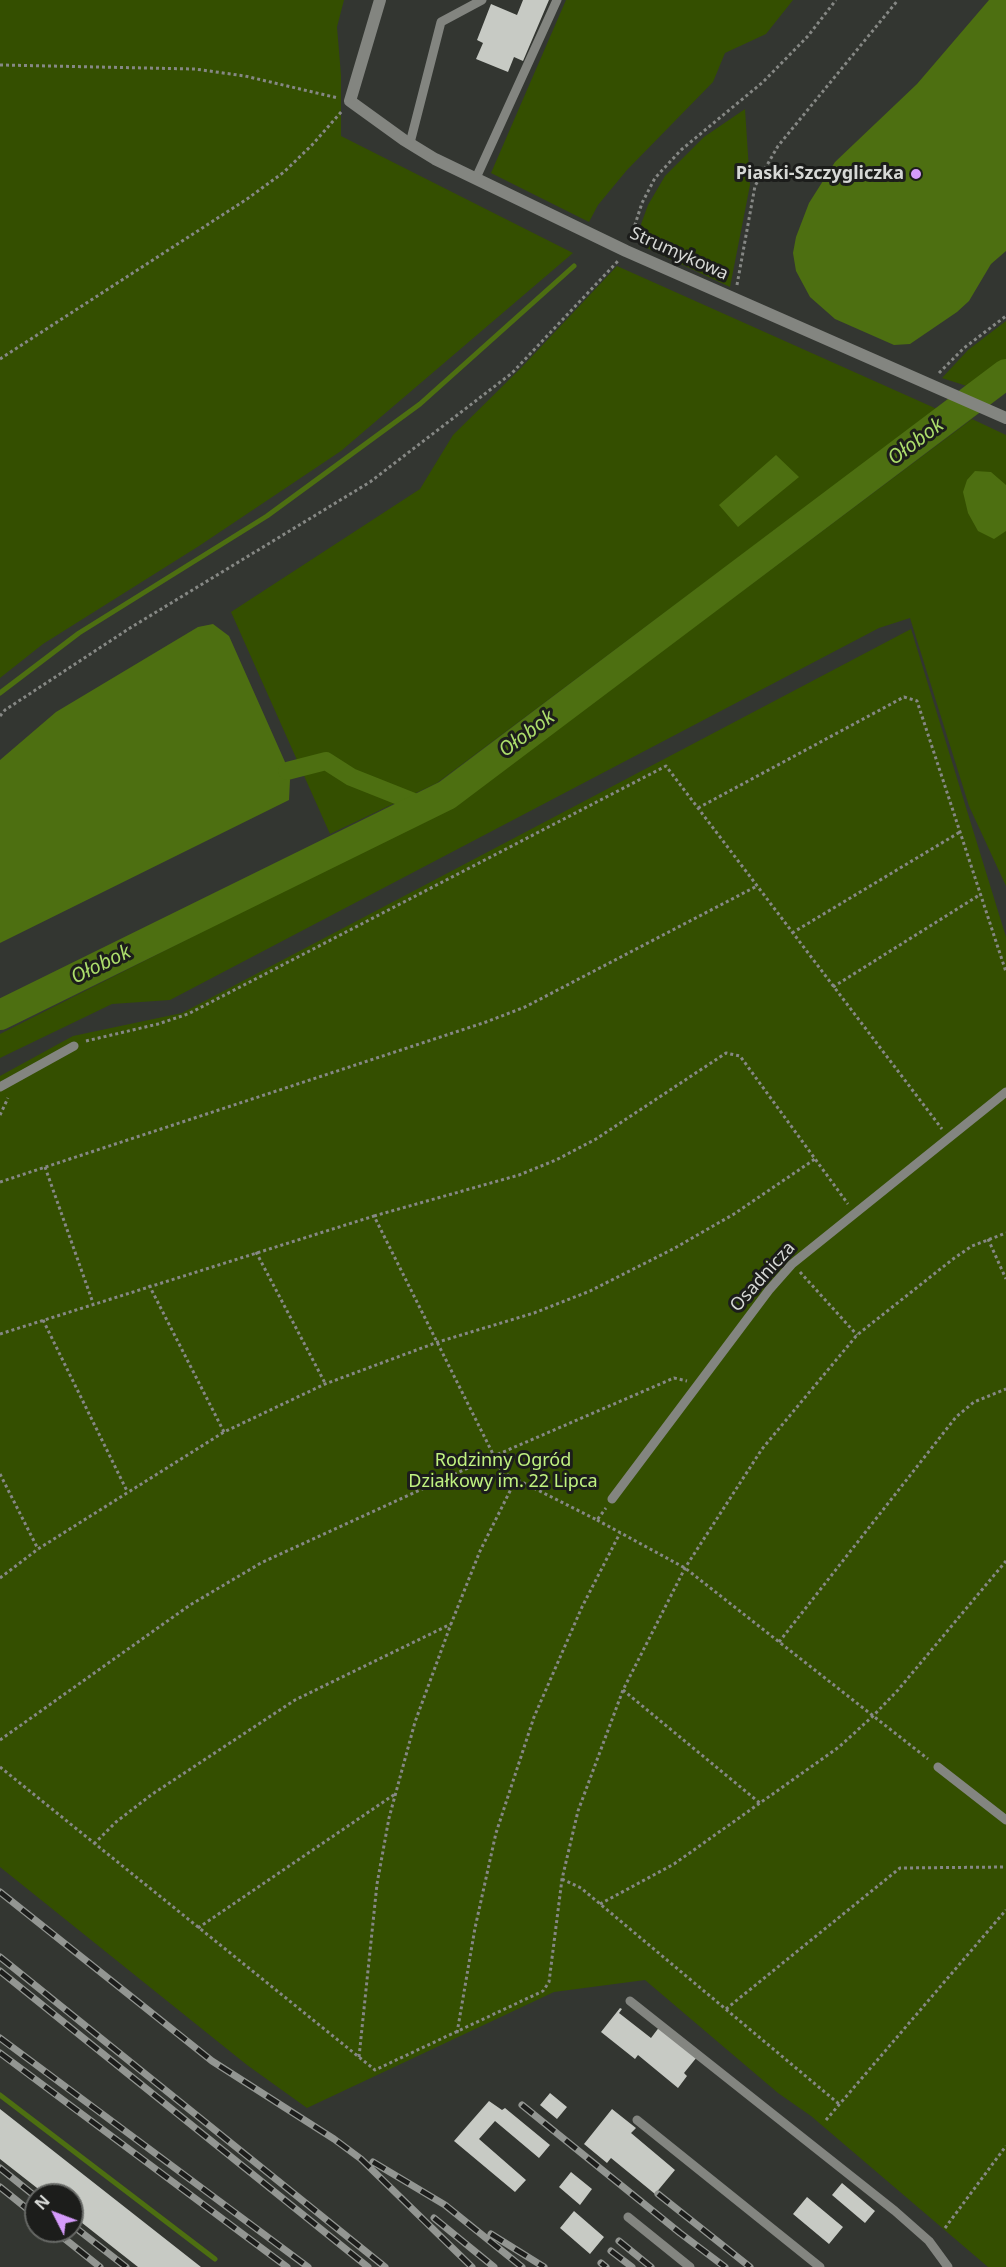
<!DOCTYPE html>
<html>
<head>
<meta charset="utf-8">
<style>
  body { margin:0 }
  #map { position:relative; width:1006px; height:2267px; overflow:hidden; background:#333631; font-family:"Noto Sans",sans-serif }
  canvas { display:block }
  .north { position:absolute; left:24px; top:2183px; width:60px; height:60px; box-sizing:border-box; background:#1c1d1b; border:2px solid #666865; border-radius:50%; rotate:312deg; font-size:16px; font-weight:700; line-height:24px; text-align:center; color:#d6d8d5 }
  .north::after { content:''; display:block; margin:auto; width:21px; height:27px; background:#d59bfb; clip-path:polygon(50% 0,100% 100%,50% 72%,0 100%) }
</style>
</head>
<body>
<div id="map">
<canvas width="1006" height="2267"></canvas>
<div class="north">N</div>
</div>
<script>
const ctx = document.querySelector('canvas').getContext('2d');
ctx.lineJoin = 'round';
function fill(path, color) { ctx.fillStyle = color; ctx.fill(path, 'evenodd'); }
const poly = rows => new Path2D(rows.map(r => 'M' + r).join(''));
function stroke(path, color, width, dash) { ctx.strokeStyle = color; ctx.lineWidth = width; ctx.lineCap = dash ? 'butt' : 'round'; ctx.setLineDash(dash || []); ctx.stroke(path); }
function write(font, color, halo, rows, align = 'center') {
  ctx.font = font + ' "Noto Sans",sans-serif'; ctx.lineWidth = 6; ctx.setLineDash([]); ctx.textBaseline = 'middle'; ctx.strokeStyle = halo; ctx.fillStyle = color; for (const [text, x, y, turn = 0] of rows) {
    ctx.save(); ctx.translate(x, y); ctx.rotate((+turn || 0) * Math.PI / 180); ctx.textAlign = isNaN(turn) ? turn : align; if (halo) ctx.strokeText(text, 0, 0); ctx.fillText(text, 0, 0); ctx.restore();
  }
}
const green = poly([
  [0,0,344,0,337,27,341,75,341,136,573,253,341,451,199,546,43,644,0,678],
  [566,0,793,0,766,34,725,53,713,82,627,170,598,205,589,222,491,173],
  [745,109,750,185,730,287,638,244,640,227,648,205,665,176,704,137],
  [617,266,937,409,437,783,330,834,231,612,420,489,453,435,521,368],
  [1006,321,1006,365,976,389,942,378,968,350],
  [972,419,1006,435,1006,886,969,806,910,618,879,628,170,1000,112,1004,0,1058,0,1034,464,799],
  [911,629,1006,937,1006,2267,988,2267,811,2116,778,2093,645,1980,554,1992,307,2108,247,2065,0,1867,0,1076,73,1036,182,1013]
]);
const water = poly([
  [989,0,1006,0,1006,251,991,264,969,301,957,312,910,344,894,345,835,319,810,297,796,271,793,253,796,237,809,203,835,162,917,84],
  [776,455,799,477,738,527,719,505],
  [975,471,991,472,1006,485,1006,531,994,539,978,531,968,513,963,492,967,480],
  [213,624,229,636,285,762,290,780,289,800,0,943,0,760,56,712,198,627]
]);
const stream = poly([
  [0,693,79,633,267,516,420,404,574,266],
  [0,2095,215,2259]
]);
const canal = poly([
  [287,771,326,761,351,777,424,806]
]);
const river = poly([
  [0,1015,447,795,1006,374]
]);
const building = poly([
  [523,0,549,0,523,61,514,57,508,72,476,59,483,43,477,40,491,4,517,15],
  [620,2008,622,2009,619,2013,651,2038,660,2026,697,2057,684,2073,687,2076,678,2088,638,2055,635,2059,601,2032],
  [550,2093,567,2107,557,2119,540,2105],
  [489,2101,502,2110,505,2108,550,2145,539,2158,495,2121,479,2139,526,2180,515,2192,454,2141],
  [0,2109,201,2267,138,2267,72,2215,72,2195,46,2195,0,2159],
  [612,2109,636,2128,631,2133,675,2170,655,2194,611,2158,607,2163,584,2144],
  [571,2172,592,2189,580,2205,559,2187],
  [842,2183,875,2211,865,2223,832,2195],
  [807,2197,843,2227,829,2244,793,2214],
  [574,2211,604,2237,590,2254,560,2228]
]);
const path = poly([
  [0,65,195,69,245,76,338,98],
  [631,237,642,203,655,178,681,150,763,82,808,36,836,0],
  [737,285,755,186,778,146,898,0],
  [0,359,247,199,284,172,312,145,342,111],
  [939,373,964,348,1006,316],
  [0,716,5,710,130,628,370,482,512,373,618,261],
  [698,808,904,697,917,701,1006,972],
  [792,933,960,832],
  [833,987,981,894],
  [86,1041,158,1024,188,1014,666,766,942,1129],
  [0,1115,8,1098],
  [45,1167,93,1303],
  [0,1182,486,1022,525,1007,757,886],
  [374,1216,519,1175,556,1160,596,1139,726,1053,740,1056,848,1204],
  [988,1239,1006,1279],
  [256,1252,325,1383],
  [800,1272,857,1335],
  [149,1285,224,1432],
  [43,1320,127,1491],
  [0,1334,374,1216,502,1472,597,1520,606,1508],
  [0,1474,38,1549],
  [597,1520,685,1568,928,1759],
  [0,1578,38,1549,224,1432,325,1384,438,1342,534,1313,590,1291,673,1249,734,1214,815,1159],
  [779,1642,956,1417,974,1402,1006,1389],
  [623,1690,761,1804],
  [0,1740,190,1605,261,1563,494,1456,674,1378,687,1381],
  [0,1767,375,2070,543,1991,549,1982,562,1879,578,1811,623,1690,685,1568,762,1449,857,1335,953,1259,972,1246,1006,1233],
  [94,1844,116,1822,151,1795,295,1700,451,1624],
  [562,1879,581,1888,839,2104],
  [600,1904,674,1864,839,1747,873,1716,898,1690,1006,1561],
  [198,1928,395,1794],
  [726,2009,900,1868,1006,1867],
  [457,2033,475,1928,496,1833,534,1717,582,1607,620,1533],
  [359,2057,377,1884,389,1818,415,1722,451,1624,480,1551,516,1479],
  [826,2120,1006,1910],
  [945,2228,1006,2146]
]);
const lane = poly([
  [410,143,441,22,482,0],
  [476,178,557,0],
  [0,1087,74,1046],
  [612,1499,769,1290,792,1264,1006,1092],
  [938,1767,1006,1820],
  [630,2001,895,2211,929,2241,948,2267],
  [637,2120,820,2267],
  [628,2217,690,2267]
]);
const street = poly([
  [380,0,350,101,404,140,435,159,626,251,1006,418]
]);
const rail = poly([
  [0,1892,212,2061,334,2139,361,2159,472,2267],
  [0,1957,385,2267],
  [0,1971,368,2267],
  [0,2038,308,2267],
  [0,2053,287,2267],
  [522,2105,680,2233,725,2267],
  [373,2162,445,2205,522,2267],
  [0,2168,36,2197],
  [0,2187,36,2216],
  [658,2194,750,2267],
  [434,2218,494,2267],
  [72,2225,126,2267],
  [55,2231,100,2267],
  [491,2234,544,2267],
  [619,2241,651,2267],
  [611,2251,632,2267],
  [601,2263,606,2267]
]);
const markers = [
  [916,174,6,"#d59bfb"]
];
const poiNames = [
  ["Piaski-Szczygliczka",904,174]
];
const streetNames = [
  ["Strumykowa",679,254,24],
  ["Osadnicza",763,1277,-48]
];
const parkNames = [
  ["Rodzinny Ogród",503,1461],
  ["Działkowy im. 22 Lipca",503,1482]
];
const waterNames = [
  ["Ołobok",916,442,-37],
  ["Ołobok",527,734,-37],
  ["Ołobok",101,965,-26]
];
fill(green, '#344f00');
fill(water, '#4d6f11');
stroke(stream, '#4d6f11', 5);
stroke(canal, '#4d6f11', 18);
stroke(river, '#4d6f11', 30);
fill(building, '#c7cac4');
stroke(path, '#868885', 3, [3, 3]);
stroke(lane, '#838580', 9);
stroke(street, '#838580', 12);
stroke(rail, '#939692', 7);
stroke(rail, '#1c1d1b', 4.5, [14]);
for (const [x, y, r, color] of markers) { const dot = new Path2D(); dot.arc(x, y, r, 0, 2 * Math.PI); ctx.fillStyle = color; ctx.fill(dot); stroke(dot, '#1c1d1b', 2); }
write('bold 18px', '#d6d8d5', '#1c1d1b', poiNames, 'right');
write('18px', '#d6d8d5', '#1c1d1b', streetNames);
write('18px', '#c0f280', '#1c1d1b', parkNames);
write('italic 20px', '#acdd6b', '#1c1d1b', waterNames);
</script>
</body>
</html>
